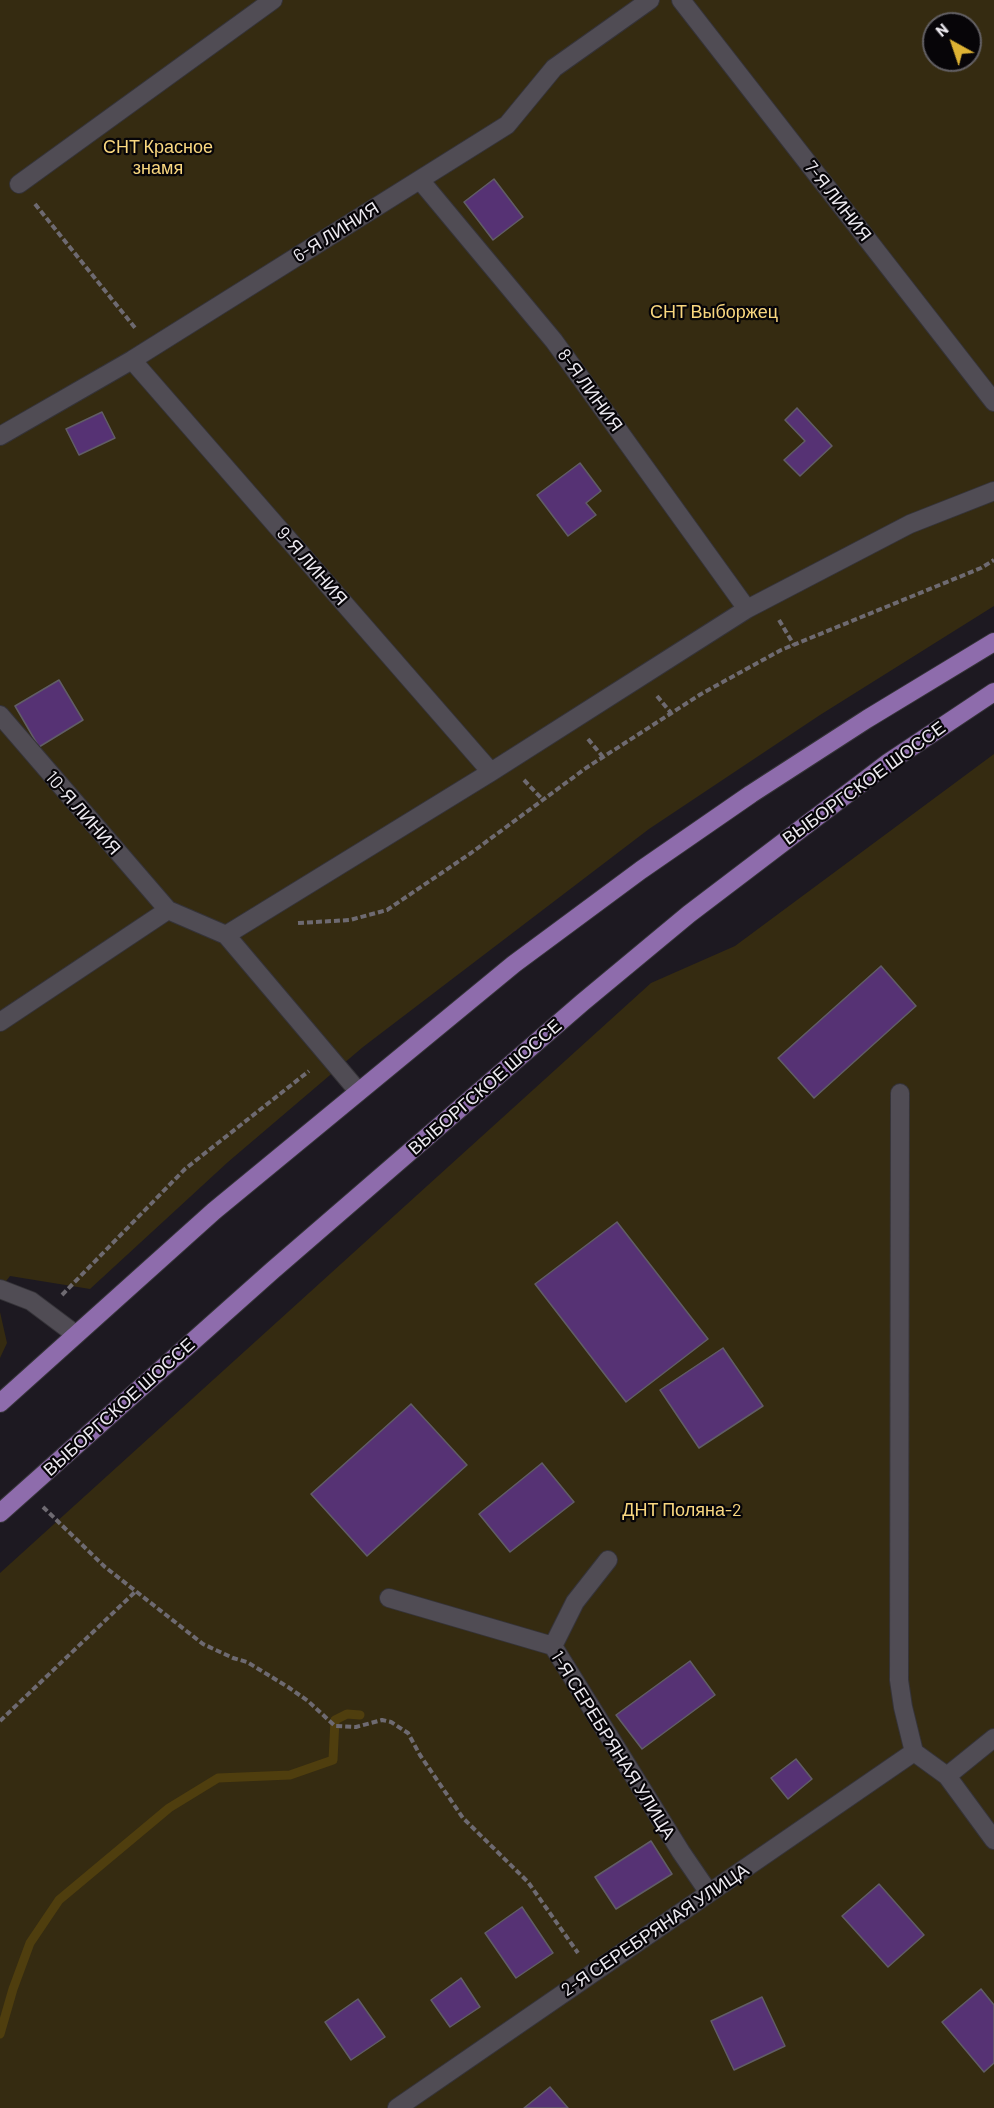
<!DOCTYPE html>
<html>
<head>
<meta charset="utf-8">
<style>
  body { margin:0 }
  #map { position:relative; width:994px; height:2108px; overflow:hidden; background:#1d1921; font-family:Barlow,sans-serif }
  canvas { display:block }
  .north { position:absolute; left:922px; top:12px; width:60px; height:60px; box-sizing:border-box; background:#070508; border:2px solid #636064; border-radius:50%; rotate:320deg; font-size:16px; font-weight:700; line-height:24px; text-align:center; color:#ece9ef }
  .north::after { content:''; display:block; margin:auto; width:21px; height:27px; background:#ddb233; clip-path:polygon(50% 0,100% 100%,50% 72%,0 100%) }
</style>
</head>
<body>
<div id="map">
<canvas width="994" height="2108"></canvas>
<div class="north">N</div>
</div>
<script>
const ctx = document.querySelector('canvas').getContext('2d');
ctx.lineJoin = 'round';
function fill(path, color) { ctx.fillStyle = color; ctx.fill(path, 'evenodd'); }
const poly = rows => new Path2D(rows.map(r => 'M' + r).join(''));
function stroke(path, color, width, dash) { ctx.strokeStyle = color; ctx.lineWidth = width; ctx.lineCap = dash ? 'butt' : 'round'; ctx.setLineDash(dash || []); ctx.stroke(path); }
function write(font, color, halo, rows, align = 'center') {
  ctx.font = font + ' Barlow,sans-serif'; ctx.lineWidth = 4.5; ctx.setLineDash([]); ctx.textBaseline = 'middle'; ctx.strokeStyle = halo; ctx.fillStyle = color; for (const [text, x, y, turn = 0] of rows) {
    ctx.save(); ctx.translate(x, y); ctx.rotate((+turn || 0) * Math.PI / 180); ctx.textAlign = isNaN(turn) ? turn : align; if (halo) ctx.strokeText(text, 0, 0); ctx.fillText(text, 0, 0); ctx.restore();
  }
}
const green = poly([
  [0,0,994,0,994,606,820,715,649,829,363,1047,228,1162,90,1289,10,1276,0,1289],
  [934,24,970,24,970,60,934,60],
  [994,754,994,2108,0,2108,0,1573,651,983,735,946],
  [0,1312,7,1343,0,1358]
]);
const stream = poly([
  [0,2034,13,1989,30,1943,59,1900,169,1808,218,1778,290,1775,333,1760,335,1720,347,1714,360,1715]
]);
const building = poly([
  [494,179,523,217,493,240,464,202,494,179],
  [797,408,832,446,800,476,784,460,805,441,785,420,797,408],
  [102,412,115,438,79,455,66,429,102,412],
  [580,463,601,491,586,503,596,515,568,536,537,495,580,463],
  [59,680,83,720,39,747,15,706,59,680],
  [881,966,916,1006,814,1098,778,1058,881,966],
  [617,1222,708,1339,626,1402,535,1284,617,1222],
  [723,1348,763,1406,699,1448,660,1390,723,1348],
  [411,1404,467,1465,367,1556,311,1494,411,1404],
  [542,1463,574,1502,510,1552,479,1514,542,1463],
  [690,1661,715,1695,642,1749,616,1715,690,1661],
  [796,1759,812,1779,788,1799,771,1778,796,1759],
  [651,1841,672,1874,616,1909,595,1877,651,1841],
  [879,1884,924,1935,888,1967,842,1916,879,1884],
  [522,1907,553,1953,516,1978,485,1933,522,1907],
  [461,1978,480,2007,450,2027,431,2000,461,1978],
  [981,1989,994,2005,994,2063,984,2072,942,2022,981,1989],
  [762,1997,785,2046,734,2070,711,2021,762,1997],
  [358,1999,385,2037,351,2060,325,2022,358,1999],
  [550,2087,568,2108,524,2108,550,2087]
]);
const path = poly([
  [35,204,136,329],
  [779,620,794,645],
  [657,696,671,713],
  [588,739,603,757],
  [524,780,543,800],
  [298,923,350,920,387,910,471,853,586,768,701,694,781,650,981,568,994,560],
  [62,1295,185,1169,309,1071],
  [43,1507,105,1567,203,1644,233,1658,247,1662,288,1687,308,1701,335,1726,356,1727,382,1720,391,1722,408,1733,420,1755,463,1818,528,1882,578,1953],
  [0,1721,136,1591]
]);
const minor = poly([
  [681,0,994,402],
  [420,180,554,341,747,609],
  [19,184,273,0],
  [132,360,491,772],
  [0,436,132,360,507,125,554,68,650,0],
  [0,715,168,910],
  [226,935,358,1091],
  [0,1022,168,910,226,935,491,772,747,609,910,524,994,491],
  [900,1093,899,1680,903,1707,914,1752],
  [0,1289,31,1301,75,1334],
  [389,1598,553,1646,681,1852,709,1893],
  [553,1646,575,1602,608,1560],
  [914,1752,947,1776,994,1840],
  [947,1776,994,1738],
  [397,2108,914,1752]
]);
const major = poly([
  [0,1403,214,1211,514,964,641,870,751,794,867,719,994,642],
  [0,1513,273,1270,583,1002,689,914,889,762,994,692]
]);
const parkNames = [
  ["СНТ Красное",158,147],
  ["знамя",158,168],
  ["СНТ Выборжец",714,312],
  ["ДНТ Поляна-2",682,1510]
];
const streetNames = [
  ["7-Я ЛИНИЯ",838,201,52],
  ["6-Я ЛИНИЯ",336,232,-32],
  ["8-Я ЛИНИЯ",590,390,54],
  ["9-Я ЛИНИЯ",312,566,49],
  ["ВЫБОРГСКОЕ ШОССЕ",864,783,-36],
  ["10-Я ЛИНИЯ",83,813,49],
  ["ВЫБОРГСКОЕ ШОССЕ",485,1087,-41],
  ["ВЫБОРГСКОЕ ШОССЕ",119,1407,-42],
  ["1-Я СЕРЕБРЯНАЯ УЛИЦА",613,1745,58],
  ["2-Я СЕРЕБРЯНАЯ УЛИЦА",655,1930,-34]
];
fill(green, '#352b11');
stroke(stream, '#4f3e0e', 9);
fill(building, '#563274');
stroke(building, '#615d66', 1.5);
stroke(minor, '#353338', 20);
stroke(major, '#353338', 20);
stroke(path, '#6e6a71', 4, [6, 3]);
stroke(minor, '#504c54', 18);
stroke(major, '#8e6cac', 18);
write('18px', '#f9d77f', '#070508', parkNames);
write('18px', '#ece9ef', '#070508', streetNames);
</script>
</body>
</html>
